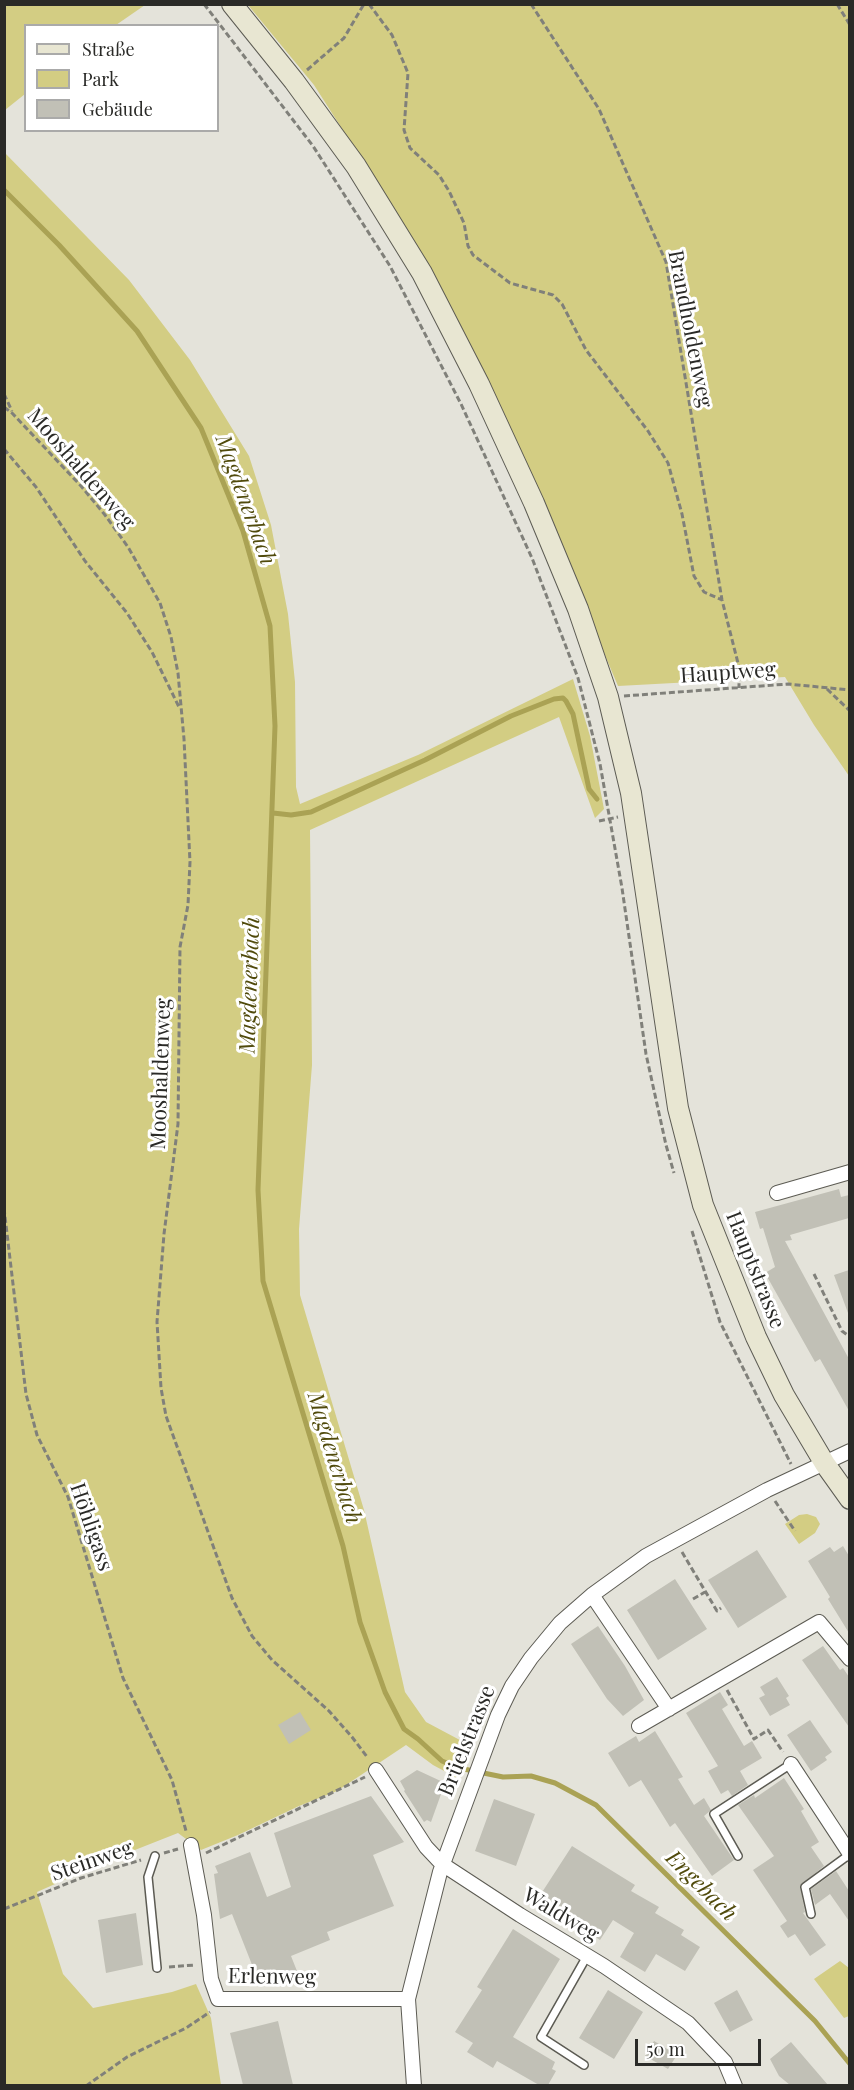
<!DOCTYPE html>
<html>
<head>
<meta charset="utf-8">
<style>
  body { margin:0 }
  #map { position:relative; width:854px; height:2090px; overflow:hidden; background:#e4e3da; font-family:"Playfair Display",serif }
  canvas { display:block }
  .frame { position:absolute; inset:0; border:6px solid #2a2a27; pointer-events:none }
  .legend { position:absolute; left:24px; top:24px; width:195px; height:108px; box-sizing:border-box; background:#fff; border:2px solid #aaaaa9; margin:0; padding:8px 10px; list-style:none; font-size:18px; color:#2a2a27 }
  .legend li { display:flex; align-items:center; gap:12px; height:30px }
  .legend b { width:30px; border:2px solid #aaaaa9 }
  .scale { position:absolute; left:635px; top:2039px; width:126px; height:27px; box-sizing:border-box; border:3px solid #2a2a27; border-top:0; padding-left:8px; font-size:18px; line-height:21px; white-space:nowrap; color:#2a2a27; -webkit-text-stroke:4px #fff; paint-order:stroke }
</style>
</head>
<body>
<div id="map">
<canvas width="854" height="2090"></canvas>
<div class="frame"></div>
<ul class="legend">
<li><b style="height:8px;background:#e8e6d2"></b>Straße</li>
<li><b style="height:16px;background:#d3cd83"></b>Park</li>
<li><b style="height:16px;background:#c1c0b6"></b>Gebäude</li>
</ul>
<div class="scale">50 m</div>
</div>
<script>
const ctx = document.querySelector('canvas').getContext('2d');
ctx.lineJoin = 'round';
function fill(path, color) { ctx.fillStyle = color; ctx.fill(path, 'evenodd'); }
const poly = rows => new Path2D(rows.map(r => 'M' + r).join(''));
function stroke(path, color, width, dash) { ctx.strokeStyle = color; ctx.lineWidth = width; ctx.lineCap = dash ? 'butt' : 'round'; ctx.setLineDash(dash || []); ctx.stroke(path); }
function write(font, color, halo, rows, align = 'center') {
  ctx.font = font + ' "Playfair Display",serif'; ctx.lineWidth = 6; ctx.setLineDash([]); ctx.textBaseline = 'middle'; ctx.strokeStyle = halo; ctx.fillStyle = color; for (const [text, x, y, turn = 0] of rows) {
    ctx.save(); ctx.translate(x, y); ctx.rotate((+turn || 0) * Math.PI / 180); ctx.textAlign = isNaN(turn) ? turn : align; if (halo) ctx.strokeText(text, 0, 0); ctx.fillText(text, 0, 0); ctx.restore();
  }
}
const green = poly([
  [5,4,145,4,145,5,116,25,26,26,25,94,5,110],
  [248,5,849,5,849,776,814,725,785,677,618,686,488,379,394,210,314,85],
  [5,153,129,280,190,360,249,456,271,525,288,614,295,682,296,787,300,804,418,755,573,679,590,736,604,809,595,818,559,717,310,830,312,1065,299,1229,300,1295,364,1510,405,1692,426,1722,473,1747,459,1779,433,1765,406,1745,337,1791,299,1806,238,1835,201,1850,178,1833,107,1861,37,1892,63,1974,93,2008,172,1992,196,1984,211,2018,221,2085,5,2085],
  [807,1514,816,1517,820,1524,815,1533,799,1544,785,1524,799,1515],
  [840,1961,849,1968,849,2016,844,2018,814,1979]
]);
const stream = poly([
  [4,190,59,245,137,331,201,428,243,531,270,626,275,726,258,1190,263,1281,343,1546,360,1622,385,1692,404,1729,418,1739,442,1761,459,1768,503,1777,531,1776,555,1783,596,1805,815,2021,850,2064],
  [273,813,291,815,311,812,425,760,511,716,554,699,563,698,566,701,573,714,589,789,597,799]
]);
const building = poly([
  [839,1189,841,1197,849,1195,849,1218,790,1235,792,1240,785,1241,849,1359,849,1411,820,1359,815,1362,765,1273,775,1267,763,1228,760,1229,755,1212],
  [849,1270,849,1312,848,1313,834,1275],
  [843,1546,849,1556,849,1633,828,1599,830,1597,808,1561,830,1547,834,1552],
  [757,1550,787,1597,738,1628,708,1580],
  [675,1579,707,1629,658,1660,627,1610],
  [598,1626,625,1666,644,1700,623,1716,607,1699,571,1644],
  [823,1646,840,1670,843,1668,849,1677,849,1727,802,1660],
  [777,1677,789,1696,786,1698,790,1705,770,1716,759,1698,765,1695,760,1687],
  [720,1692,728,1705,722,1709,744,1746,752,1741,762,1758,740,1771,748,1785,732,1796,728,1790,721,1794,708,1771,718,1766,686,1713],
  [300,1712,311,1730,289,1744,278,1725],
  [810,1720,832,1752,825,1757,827,1760,811,1771,787,1735],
  [655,1731,683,1777,678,1779,694,1805,704,1798,711,1810,704,1816,734,1860,712,1876,675,1823,670,1827,641,1780,629,1787,608,1753,636,1736,639,1742],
  [417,1770,445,1783,431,1822,427,1820,424,1822,404,1791,405,1790,400,1781],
  [784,1778,804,1809,801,1811,819,1842,811,1847,824,1866,800,1886,805,1912,803,1913,826,1945,810,1956,795,1934,788,1938,780,1926,787,1921,753,1870,774,1856,738,1805,754,1795,755,1798],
  [371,1796,404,1842,373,1855,394,1906,327,1932,330,1940,291,1956,297,1971,260,1985,232,1914,220,1919,214,1874,218,1873,215,1866,250,1852,267,1897,291,1887,274,1833],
  [494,1799,535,1814,516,1866,475,1851],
  [572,1846,635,1885,631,1891,659,1907,655,1913,684,1930,681,1935,700,1947,685,1971,656,1954,645,1972,620,1957,634,1933,613,1920,600,1940,537,1900],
  [836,1871,849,1891,849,1921,830,1894,815,1905,811,1889],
  [136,1913,143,1965,106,1973,98,1920],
  [513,1929,560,1959,513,2037,555,2062,552,2069,556,2071,548,2085,539,2085,497,2061,493,2068,467,2052,473,2043,455,2032,482,1990,477,1987],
  [608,1990,643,2012,614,2059,579,2038],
  [737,1990,753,2020,730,2032,714,2003],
  [278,2021,293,2085,243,2085,230,2033],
  [654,2041,677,2055,668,2069,645,2056],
  [791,2042,828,2085,790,2085,779,2076,770,2059]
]);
const path = poly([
  [204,4,313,146,390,266,461,404,532,558,578,678,600,764,622,888,646,1054,666,1145,674,1173],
  [369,4,392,35,408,73,404,130,410,148,439,175,449,191,464,223,468,246,473,255,510,283,553,295,562,304,586,350,648,431,668,463,682,514,694,576,704,592,722,600],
  [531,4,599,109,666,262,722,600,739,667,739,688],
  [837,4,850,25],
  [307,70,344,38,364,4],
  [4,394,12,411],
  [4,407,12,413,81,486,105,515,128,547,160,603,171,637,178,673,184,739,190,862,188,905,180,947,178,1124,164,1234,157,1322,161,1388,166,1416,232,1598,252,1636,272,1660,329,1711,352,1737,368,1758],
  [4,449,36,487,85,561,127,613,152,652,179,707],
  [827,689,850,711],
  [624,696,788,684,850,690],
  [599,821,618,817],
  [4,1208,26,1394,37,1435,68,1497,123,1678,172,1780,186,1831],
  [692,1231,720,1322,791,1464],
  [814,1274,842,1331,850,1337],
  [775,1501,795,1531],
  [682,1552,717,1611,721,1608],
  [693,1599,705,1592],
  [727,1690,754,1739,768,1730,783,1752],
  [164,1853,178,1849],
  [206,1853,365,1777],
  [4,1909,81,1878,141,1860],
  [169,1967,195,1965],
  [848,1996,850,1996],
  [86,2086,127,2057,186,2028,210,2012]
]);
const lane = poly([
  [155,1856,148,1877,157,1968],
  [738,1856,714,1814,791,1764],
  [811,1914,805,1887,850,1854],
  [584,2065,541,2037,587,1956]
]);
const street = poly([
  [777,1193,850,1172],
  [592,1595,669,1709],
  [639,1726,819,1622,850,1659],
  [791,1764,850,1854],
  [376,1770,426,1847,442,1864,520,1915,604,1966,688,2023,725,2062,735,2086],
  [191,1845,204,1915,211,1979,218,1999,408,1999],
  [414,2086,408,1999,440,1872,498,1715,512,1686,531,1658,560,1623,592,1595,646,1556,767,1490,850,1451]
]);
const secondary = poly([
  [232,4,294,81,356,166,422,273,479,384,534,503,578,609,608,697,631,793,678,1108,703,1205,756,1337,784,1395,825,1464,850,1499]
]);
const streetNames = [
  ["Brandholdenweg",690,329,79],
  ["Mooshaldenweg",81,469,49],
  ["Hauptweg",728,673,-4],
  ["Mooshaldenweg",161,1074,-88],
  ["Hauptstrasse",755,1270,68],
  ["Höhligass",91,1527,71],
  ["Brüelstrasse",467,1741,-68],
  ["Steinweg",92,1861,-19],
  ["Waldweg",561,1915,31],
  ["Erlenweg",272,1977,1]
];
const waterNames = [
  ["Magdenerbach",245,500,70],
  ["Magdenerbach",250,985,-88],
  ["Magdenerbach",334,1458,73],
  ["Engebach",701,1886,45]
];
fill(green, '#d3cd83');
stroke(stream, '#aaa254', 5);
fill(building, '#c1c0b6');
stroke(lane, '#5c5b53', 10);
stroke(street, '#5c5b53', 16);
stroke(secondary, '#5c5b53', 22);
stroke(path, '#80807a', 3, [6, 3]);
stroke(lane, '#fff', 7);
stroke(street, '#fff', 14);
stroke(secondary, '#e8e6d2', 20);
write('21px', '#2a2a27', '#fff', streetNames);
write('italic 22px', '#504a0b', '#fff', waterNames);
</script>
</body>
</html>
